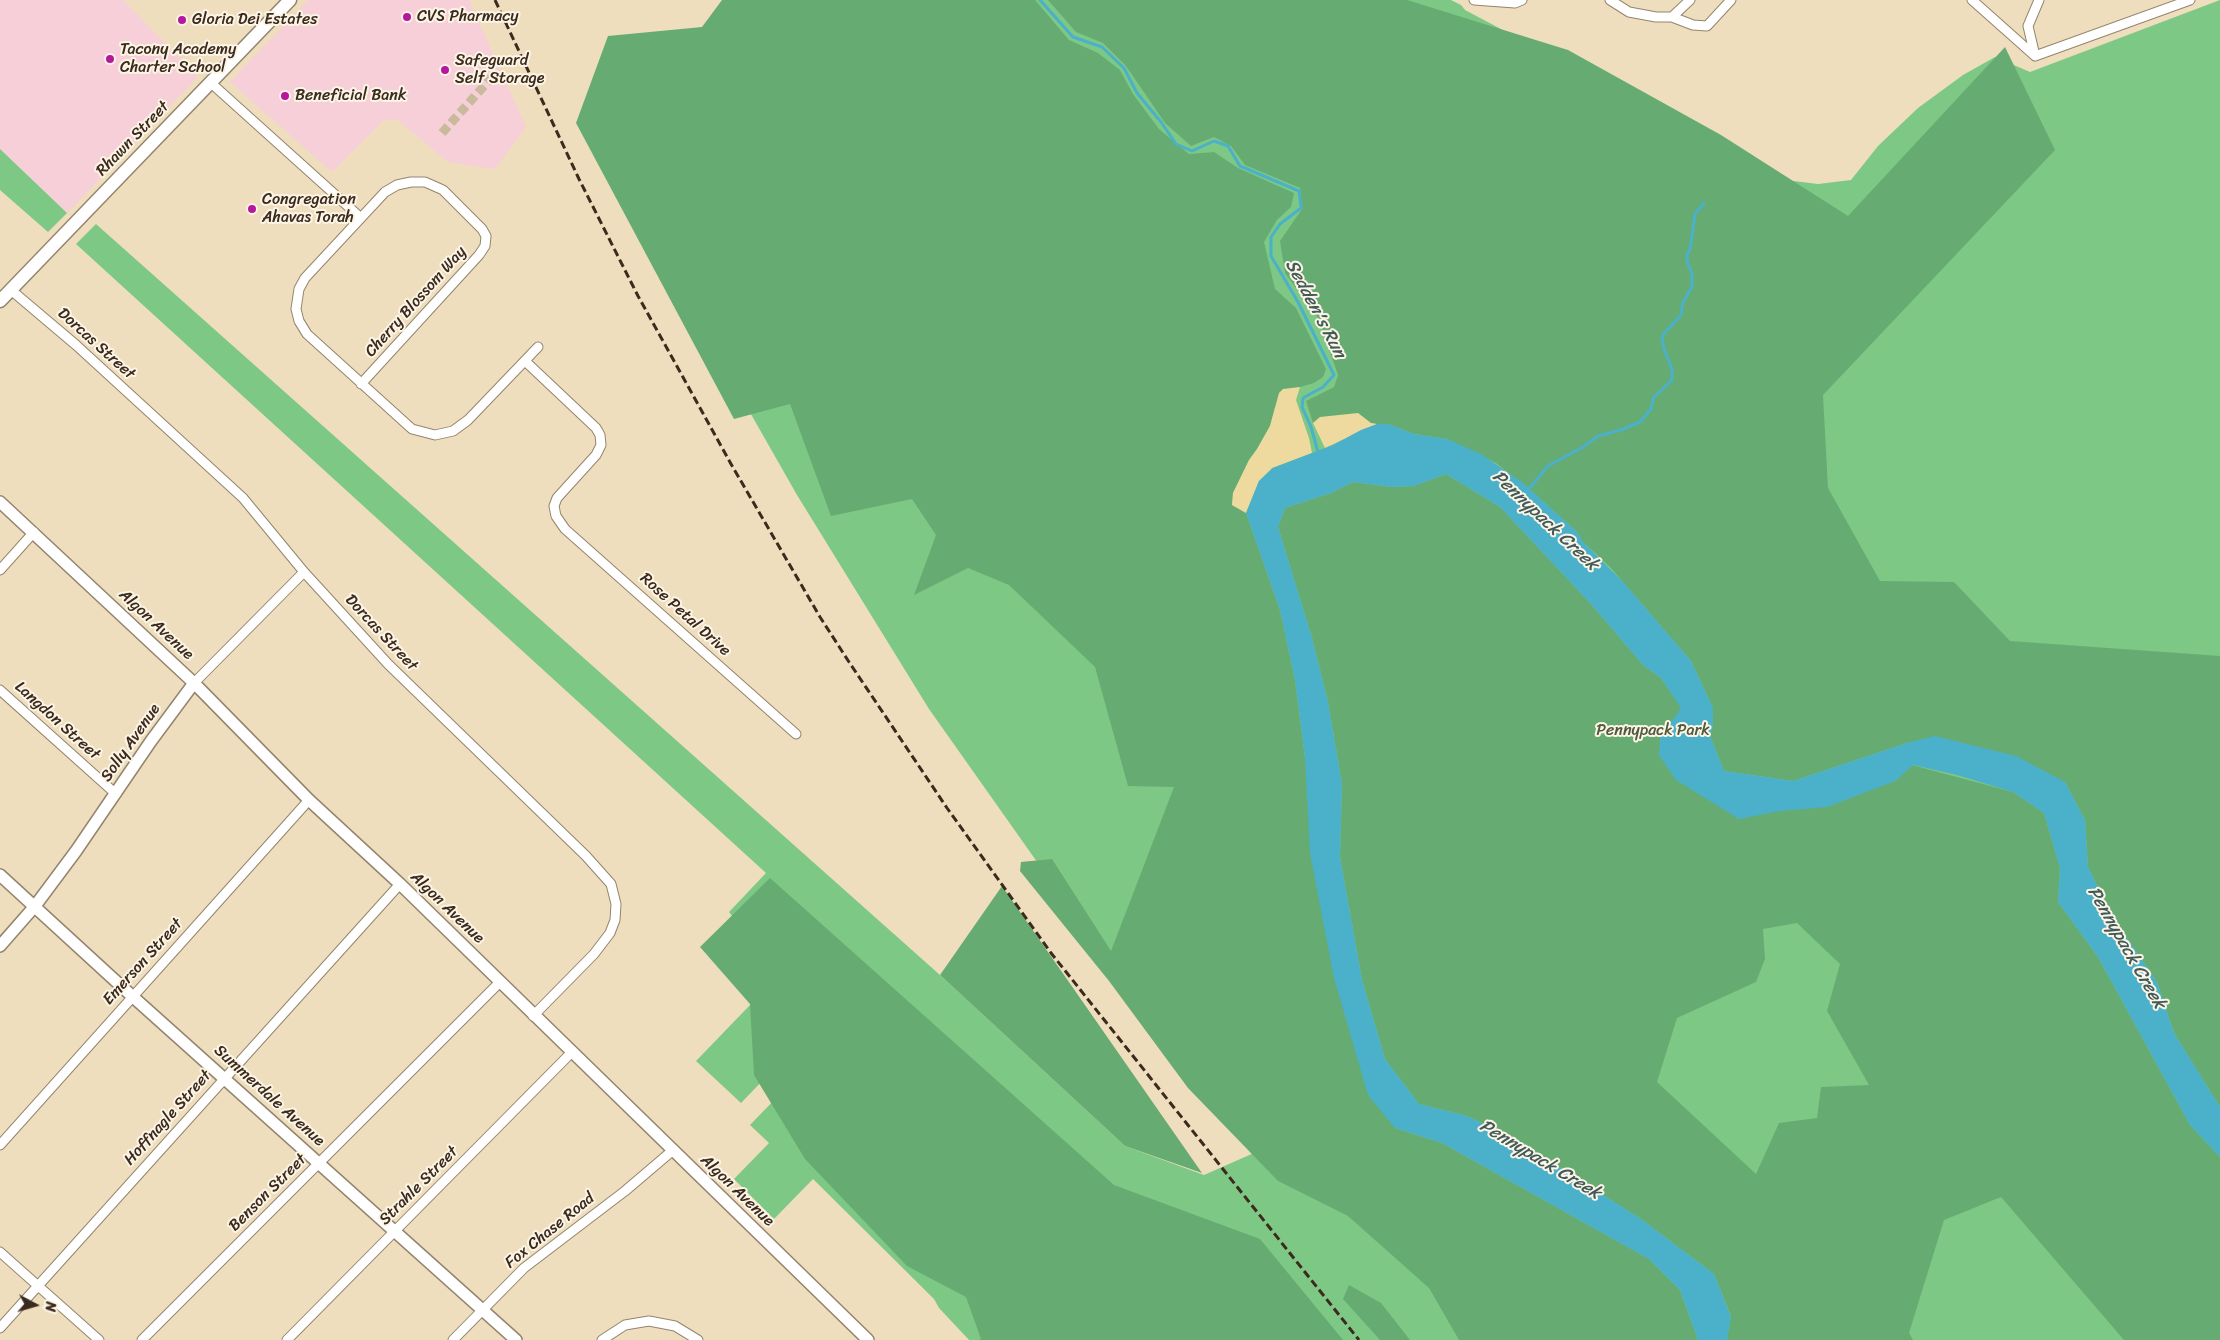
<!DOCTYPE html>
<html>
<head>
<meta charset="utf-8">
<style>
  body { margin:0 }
  #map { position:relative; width:2220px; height:1340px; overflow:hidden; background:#eedebd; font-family:Sriracha,sans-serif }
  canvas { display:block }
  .north { position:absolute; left:10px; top:1280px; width:50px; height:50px; -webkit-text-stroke:4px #fcf5e5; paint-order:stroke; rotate:96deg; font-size:14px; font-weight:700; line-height:20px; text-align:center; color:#3b2a1e }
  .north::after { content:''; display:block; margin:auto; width:18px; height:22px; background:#3b2a1e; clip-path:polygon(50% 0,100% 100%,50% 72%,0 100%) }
</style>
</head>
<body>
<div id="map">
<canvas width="2220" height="1340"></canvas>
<div class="north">N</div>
</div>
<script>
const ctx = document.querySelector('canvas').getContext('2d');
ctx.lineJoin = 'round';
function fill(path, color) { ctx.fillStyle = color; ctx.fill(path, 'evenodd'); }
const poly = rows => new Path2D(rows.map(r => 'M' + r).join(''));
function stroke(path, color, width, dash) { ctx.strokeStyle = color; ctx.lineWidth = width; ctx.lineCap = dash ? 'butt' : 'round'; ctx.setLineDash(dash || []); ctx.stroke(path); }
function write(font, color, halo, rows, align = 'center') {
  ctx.font = font + ' Sriracha,sans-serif'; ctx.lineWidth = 4; ctx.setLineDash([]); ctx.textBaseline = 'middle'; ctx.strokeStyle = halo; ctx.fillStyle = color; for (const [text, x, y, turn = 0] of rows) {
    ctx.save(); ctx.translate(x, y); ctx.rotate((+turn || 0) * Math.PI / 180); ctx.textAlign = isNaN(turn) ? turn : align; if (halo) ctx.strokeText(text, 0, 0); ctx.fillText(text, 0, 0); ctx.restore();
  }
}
const built = poly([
  [0,0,123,0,198,77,67,213,0,149],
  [308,0,469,0,526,127,495,169,448,162,396,119,384,120,332,172,230,82]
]);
const green = poly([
  [727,0,1451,0,1461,5,1465,10,1786,180,1818,184,1851,180,1878,146,1918,108,1963,75,1995,57,2030,72,2220,0,2220,1340,969,1340,939,1308,934,1299,813,1179,774,1219,734,1179,769,1143,750,1125,809,1064,794,1048,741,1103,696,1061,778,976,729,912,766,873,76,244,96,224,940,975,1125,1146,1204,1175,1263,1149,1104,950,1035,859,929,709,797,495,682,293],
  [0,149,67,213,48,232,0,190]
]);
const forest = poly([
  [722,0,1035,0,1069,40,1098,53,1120,70,1133,94,1159,129,1189,154,1214,152,1238,168,1294,193,1291,207,1277,220,1264,242,1275,289,1296,308,1326,369,1323,377,1314,383,1300,387,1275,407,1270,426,1257,449,1249,460,1233,493,1232,505,1246,513,1280,610,1295,680,1305,758,1395,1128,1442,1143,1649,1259,1680,1290,1698,1340,1459,1340,1429,1288,1348,1216,1278,1181,1188,1088,1109,981,1020,871,1021,862,1052,859,1111,951,1174,787,1128,786,1095,667,1009,585,968,568,914,595,936,535,912,499,831,516,790,404,734,419,576,123,608,36,702,27],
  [1048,0,1407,0,1568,50,1721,135,1848,216,2005,47,2055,150,1823,395,1828,488,1880,581,1954,582,2010,641,2220,656,2220,1107,2174,1033,2157,982,2112,916,2088,867,2085,820,2065,782,1910,742,1793,781,1724,771,1710,736,1713,724,1713,708,1691,661,1610,567,1583,542,1577,532,1534,493,1496,463,1447,439,1414,434,1388,424,1377,424,1329,416,1313,423,1306,401,1334,387,1338,375,1318,318,1285,273,1280,241,1302,209,1300,188,1245,165,1231,146,1214,137,1191,146,1165,123,1126,66,1103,43,1076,32],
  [1446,474,1500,507,1590,603,1643,665,1661,678,1682,708,1660,738,1738,819,1895,781,1912,765,2013,792,2044,813,2060,868,2058,902,2098,957,2190,1125,2220,1157,2220,1340,2124,1340,2001,1197,1944,1220,1909,1333,1913,1340,1727,1340,1731,1316,1714,1274,1641,1219,1515,1139,1467,1116,1419,1104,1385,1059,1362,980,1340,857,1342,784,1328,702,1312,638,1278,527,1285,508,1331,493,1353,482,1392,487,1414,486],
  [1797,923,1840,964,1827,1011,1869,1085,1821,1087,1817,1118,1779,1123,1756,1174,1657,1082,1677,1018,1756,982,1765,959,1763,929],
  [770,878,1114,1185,1260,1239,1343,1340,979,1340,981,1339,966,1297,907,1266,805,1159,754,1075,750,1004,700,947],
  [1002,886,1202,1173,1125,1146,940,975],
  [1349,1285,1381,1303,1410,1340,1380,1340,1343,1299]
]);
const sand = poly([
  [1300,387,1296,400,1309,438,1312,453,1272,468,1259,481,1246,513,1232,505,1233,493,1249,460,1257,449,1270,426,1279,393,1283,389],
  [1358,413,1371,423,1377,424,1325,448,1313,423,1320,417]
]);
const water = poly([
  [1377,424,1388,424,1414,434,1447,439,1481,454,1522,482,1577,532,1583,542,1624,583,1691,661,1713,708,1713,724,1710,736,1724,771,1793,781,1910,742,1935,736,2016,756,2065,782,2085,820,2088,867,2112,916,2157,982,2174,1033,2220,1107,2220,1157,2190,1125,2098,957,2058,902,2060,868,2044,813,2013,792,1957,775,1913,765,1895,781,1827,807,1780,811,1739,819,1676,780,1659,755,1660,738,1681,708,1661,678,1643,665,1590,603,1500,507,1446,474,1414,486,1392,487,1353,482,1331,493,1285,508,1278,527,1312,638,1328,702,1342,784,1340,857,1362,980,1385,1059,1419,1104,1467,1116,1515,1139,1641,1219,1714,1274,1731,1317,1727,1340,1698,1340,1680,1290,1649,1259,1442,1143,1395,1128,1368,1095,1334,978,1310,853,1305,758,1295,680,1280,610,1246,513,1259,481,1273,468,1333,445,1361,430]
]);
const stream = poly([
  [1040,0,1073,37,1102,47,1124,68,1137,93,1161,122,1176,144,1192,151,1214,141,1228,146,1240,166,1299,191,1301,208,1280,224,1271,237,1271,256,1298,302,1334,375,1323,387,1303,398,1302,407,1311,427,1318,452],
  [1527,491,1548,466,1583,447,1598,436,1621,430,1640,422,1651,409,1654,397,1672,380,1672,369,1664,349,1662,336,1681,315,1683,302,1692,287,1692,273,1687,262,1687,254,1690,250,1695,214,1704,203]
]);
const minorTunnel = poly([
  [442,133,492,77]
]);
const minor = poly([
  [1474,0,1515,3,1522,0],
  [1610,0,1629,12,1656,17,1672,17,1693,25,1707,26,1731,0],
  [1972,0,2035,56],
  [1672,17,1690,0],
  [2035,56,2190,0],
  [2035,56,2028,26,2039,0],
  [211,83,361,218],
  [11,290,76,345,243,498,304,572,388,664,586,856,611,884,616,904,615,920,610,933,594,954,533,1016],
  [525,361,596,428,600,435,601,445,596,455,557,498,554,506,556,516,565,529,796,734],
  [361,384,479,255,485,246,486,236,482,229,443,190,425,182,411,182,397,185,385,192,305,278,299,289,296,309,299,321,307,334,412,429,435,435,453,431,468,420,538,347],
  [0,570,34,532],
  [194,683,304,572],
  [0,690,116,794],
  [0,1145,309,800],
  [0,1252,99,1340],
  [0,1328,400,884],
  [142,1340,500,982],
  [287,1340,572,1052],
  [453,1340,524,1268,625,1191,672,1151],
  [602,1340,625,1325,649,1321,675,1326,698,1340]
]);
const tertiary = poly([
  [0,502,194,683,309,800,400,884,868,1340],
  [0,875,132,996,516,1340],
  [0,946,35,906,76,851,151,741,194,683]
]);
const secondary = poly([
  [0,301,290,0]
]);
const rail = poly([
  [495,0,579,179,638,296,731,464,820,617,849,662,947,808,1051,953,1359,1340]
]);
const markers = [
  [407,17,5,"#b5179e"],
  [182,20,5,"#b5179e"],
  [110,59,5,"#b5179e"],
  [445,70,5,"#b5179e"],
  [285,96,5,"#b5179e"],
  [252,209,5,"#b5179e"]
];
const poiNames = [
  ["CVS Pharmacy",417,17],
  ["Gloria Dei Estates",192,20],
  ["Tacony Academy",120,50],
  ["Charter School",120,68],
  ["Safeguard",455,61],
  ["Self Storage",455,79],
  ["Beneficial Bank",295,96],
  ["Congregation",262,200],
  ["Ahavas Torah",262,218]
];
const streetNames = [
  ["Rhawn Street",133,139,-46],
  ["Cherry Blossom Way",416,302,-48],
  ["Dorcas Street",96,344,42],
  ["Rose Petal Drive",685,615,42],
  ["Algon Avenue",156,625,43],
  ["Dorcas Street",381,633,47],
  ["Langdon Street",57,721,42],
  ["Solly Avenue",131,743,-55],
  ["Algon Avenue",447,908,44],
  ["Emerson Street",143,962,-48],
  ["Summerdale Avenue",269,1096,42],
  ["Hoffnagle Street",168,1118,-48],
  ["Strahle Street",419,1186,-45],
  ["Algon Avenue",737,1191,44],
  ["Benson Street",268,1193,-45],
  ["Fox Chase Road",550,1231,-39]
];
const parkNames = [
  ["Pennypack Park",1653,731]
];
const waterNames = [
  ["Sedden's Run",1315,309,62],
  ["Pennypack Creek",1545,521,43],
  ["Pennypack Creek",2126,948,60],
  ["Pennypack Creek",1540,1160,31]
];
fill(built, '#f6cfd9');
fill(green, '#7ec885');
fill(forest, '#66ac72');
fill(sand, '#eeda9e');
fill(water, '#4bb0ca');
stroke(stream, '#4bb0ca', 3);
stroke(minorTunnel, '#caba9d', 9, [9, 4.5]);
stroke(minor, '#94846e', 11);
stroke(tertiary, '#94846e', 14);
stroke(secondary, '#94846e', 15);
stroke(minor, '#fff', 9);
stroke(tertiary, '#fff', 11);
stroke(secondary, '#fff', 12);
stroke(rail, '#3b2a1e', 3, [8, 4]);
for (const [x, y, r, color] of markers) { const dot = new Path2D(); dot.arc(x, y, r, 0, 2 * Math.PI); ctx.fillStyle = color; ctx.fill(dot); stroke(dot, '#fcf5e5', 2); }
write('16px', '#3b2a1e', '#fcf5e5', poiNames, 'left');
write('16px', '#3b2a1e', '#fcf5e5', streetNames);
write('16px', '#4f593d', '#fcf5e5', parkNames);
write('italic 18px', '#41595a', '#fcf5e5', waterNames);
</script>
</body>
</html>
